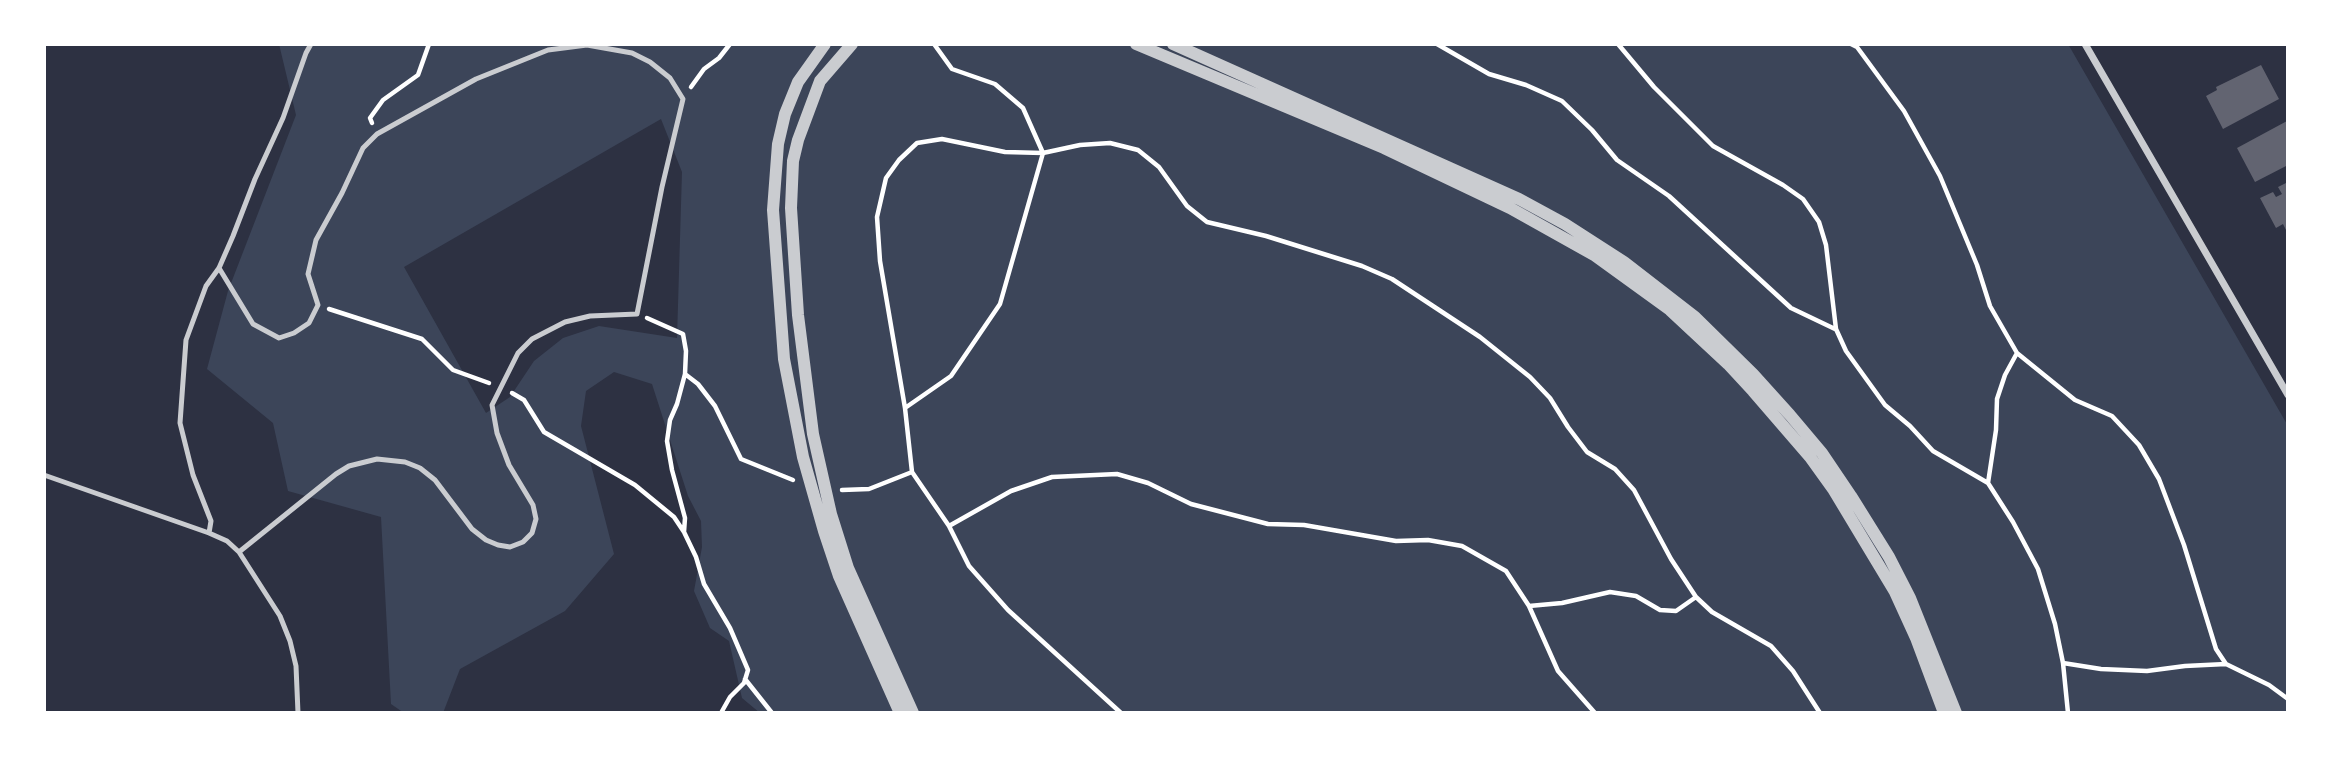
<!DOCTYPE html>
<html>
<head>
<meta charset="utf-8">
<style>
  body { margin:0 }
  #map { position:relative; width:2332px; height:757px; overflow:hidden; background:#2d3142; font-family:"IBM Plex Serif",serif }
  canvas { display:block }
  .frame { position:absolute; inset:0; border:46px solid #fff; pointer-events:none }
</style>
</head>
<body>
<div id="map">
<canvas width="2332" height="757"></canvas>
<div class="frame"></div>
</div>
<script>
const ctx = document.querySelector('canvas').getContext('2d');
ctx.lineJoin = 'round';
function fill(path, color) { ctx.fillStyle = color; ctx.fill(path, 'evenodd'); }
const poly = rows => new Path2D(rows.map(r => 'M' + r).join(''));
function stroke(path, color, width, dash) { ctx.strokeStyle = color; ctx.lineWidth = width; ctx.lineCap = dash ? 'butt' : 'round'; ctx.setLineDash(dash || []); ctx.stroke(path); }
const green = poly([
  [279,44,2068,44,2288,426,2288,713,760,713,742,698,729,641,710,628,694,591,702,547,701,521,688,496,652,384,614,372,586,391,581,426,614,554,565,611,460,669,443,713,404,713,391,704,381,517,288,491,273,423,207,369,228,291,296,115],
  [661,119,682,172,677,338,599,326,563,338,534,361,510,397,486,413,404,267]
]);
const building = poly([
  [2261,65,2279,99,2223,129,2206,96,2217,90,2216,87],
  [2287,121,2288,165,2255,182,2237,148],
  [2288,182,2288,234,2283,224,2276,228,2260,198,2273,192,2276,197,2282,194,2278,187]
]);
const path = poly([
  [1437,44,1489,74,1526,85,1562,101,1592,130,1617,160,1669,196,1791,308,1835,329],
  [1618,44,1654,87,1713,146,1783,185,1803,199,1819,222,1826,245,1836,329,1846,351,1885,405,1910,426,1933,451,1988,483,2013,522,2038,569,2055,624,2063,663,2101,669,2147,671,2185,666,2226,664],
  [1851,44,1857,47,1904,111,1940,176,1977,265,1990,306,2017,353,2075,400,2112,416,2139,445,2159,479,2184,545,2216,649,2226,664,2269,685,2288,699],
  [691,87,704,69,719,58,730,44],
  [372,123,370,118,383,100,418,75,429,44],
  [329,309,422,339,453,370,489,383],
  [647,318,683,334,686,351,685,374,677,404,670,420,667,441,672,470,685,518,684,532],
  [685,374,698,384,715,406,741,459,793,480],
  [512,393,524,400,544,432,635,485,674,517,684,532,696,557,704,584,730,628,748,670,744,683,730,697,721,713],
  [905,408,951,376,1000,304,1043,153,1023,108,995,84,952,69,934,44],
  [1988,483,1996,430,1997,399,2005,375,2017,353],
  [842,490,869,489,912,472],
  [949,526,1011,491,1052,477,1117,474,1148,483,1191,504,1268,524,1304,525,1396,541,1428,540,1462,546,1506,571,1529,606,1558,671,1595,713],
  [1529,606,1562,603,1610,592,1636,596,1660,610,1676,611,1696,597],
  [2063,663,2068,713],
  [745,679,772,713],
  [1121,713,1008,610,969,566,949,526,912,472,905,408,880,261,877,217,886,178,899,160,917,143,942,139,1005,152,1043,153,1080,145,1110,143,1138,150,1159,167,1187,206,1207,222,1266,236,1362,266,1392,279,1480,337,1530,377,1550,398,1568,427,1587,452,1615,469,1634,490,1671,559,1696,597,1712,612,1771,646,1793,671,1820,713]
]);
const service = poly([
  [219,268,253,324,279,338,294,333,309,323,318,305,308,274,316,240,342,193,363,148,377,134,476,79,548,50,587,45,632,53,650,62,670,78,683,99,662,187,637,314,590,316,565,322,532,339,518,353,492,405,497,433,509,465,533,505,536,519,532,533,523,542,510,547,498,545,486,540,472,529,435,480,420,468,405,462,377,459,349,466,336,474,239,552],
  [44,475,209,533,227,541,239,552,280,616,290,641,296,666,298,713],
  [209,533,211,521,193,475,180,423,186,340,206,286,219,268,233,236,255,179,283,118,306,53,311,44]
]);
const minor = poly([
  [2085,44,2288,395]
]);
const tertiary = poly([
  [825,44,798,82,785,114,778,144,773,210,784,359,803,457,824,531,839,576,900,713],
  [852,44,820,81,798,140,793,161,791,208,798,315,813,434,831,514,848,568,913,713],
  [1136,44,1384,148,1510,208,1594,255,1670,310,1728,364,1753,391,1810,457,1833,489,1895,592,1916,638,1944,713],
  [1173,44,1519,199,1565,224,1624,262,1695,317,1753,374,1790,415,1822,453,1851,496,1889,557,1910,598,1956,713]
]);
fill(green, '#3c4559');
fill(building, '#626471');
stroke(path, '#fff', 4.5);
stroke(service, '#caccd0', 5);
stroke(minor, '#caccd0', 7);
stroke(tertiary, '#caccd0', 12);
</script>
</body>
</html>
